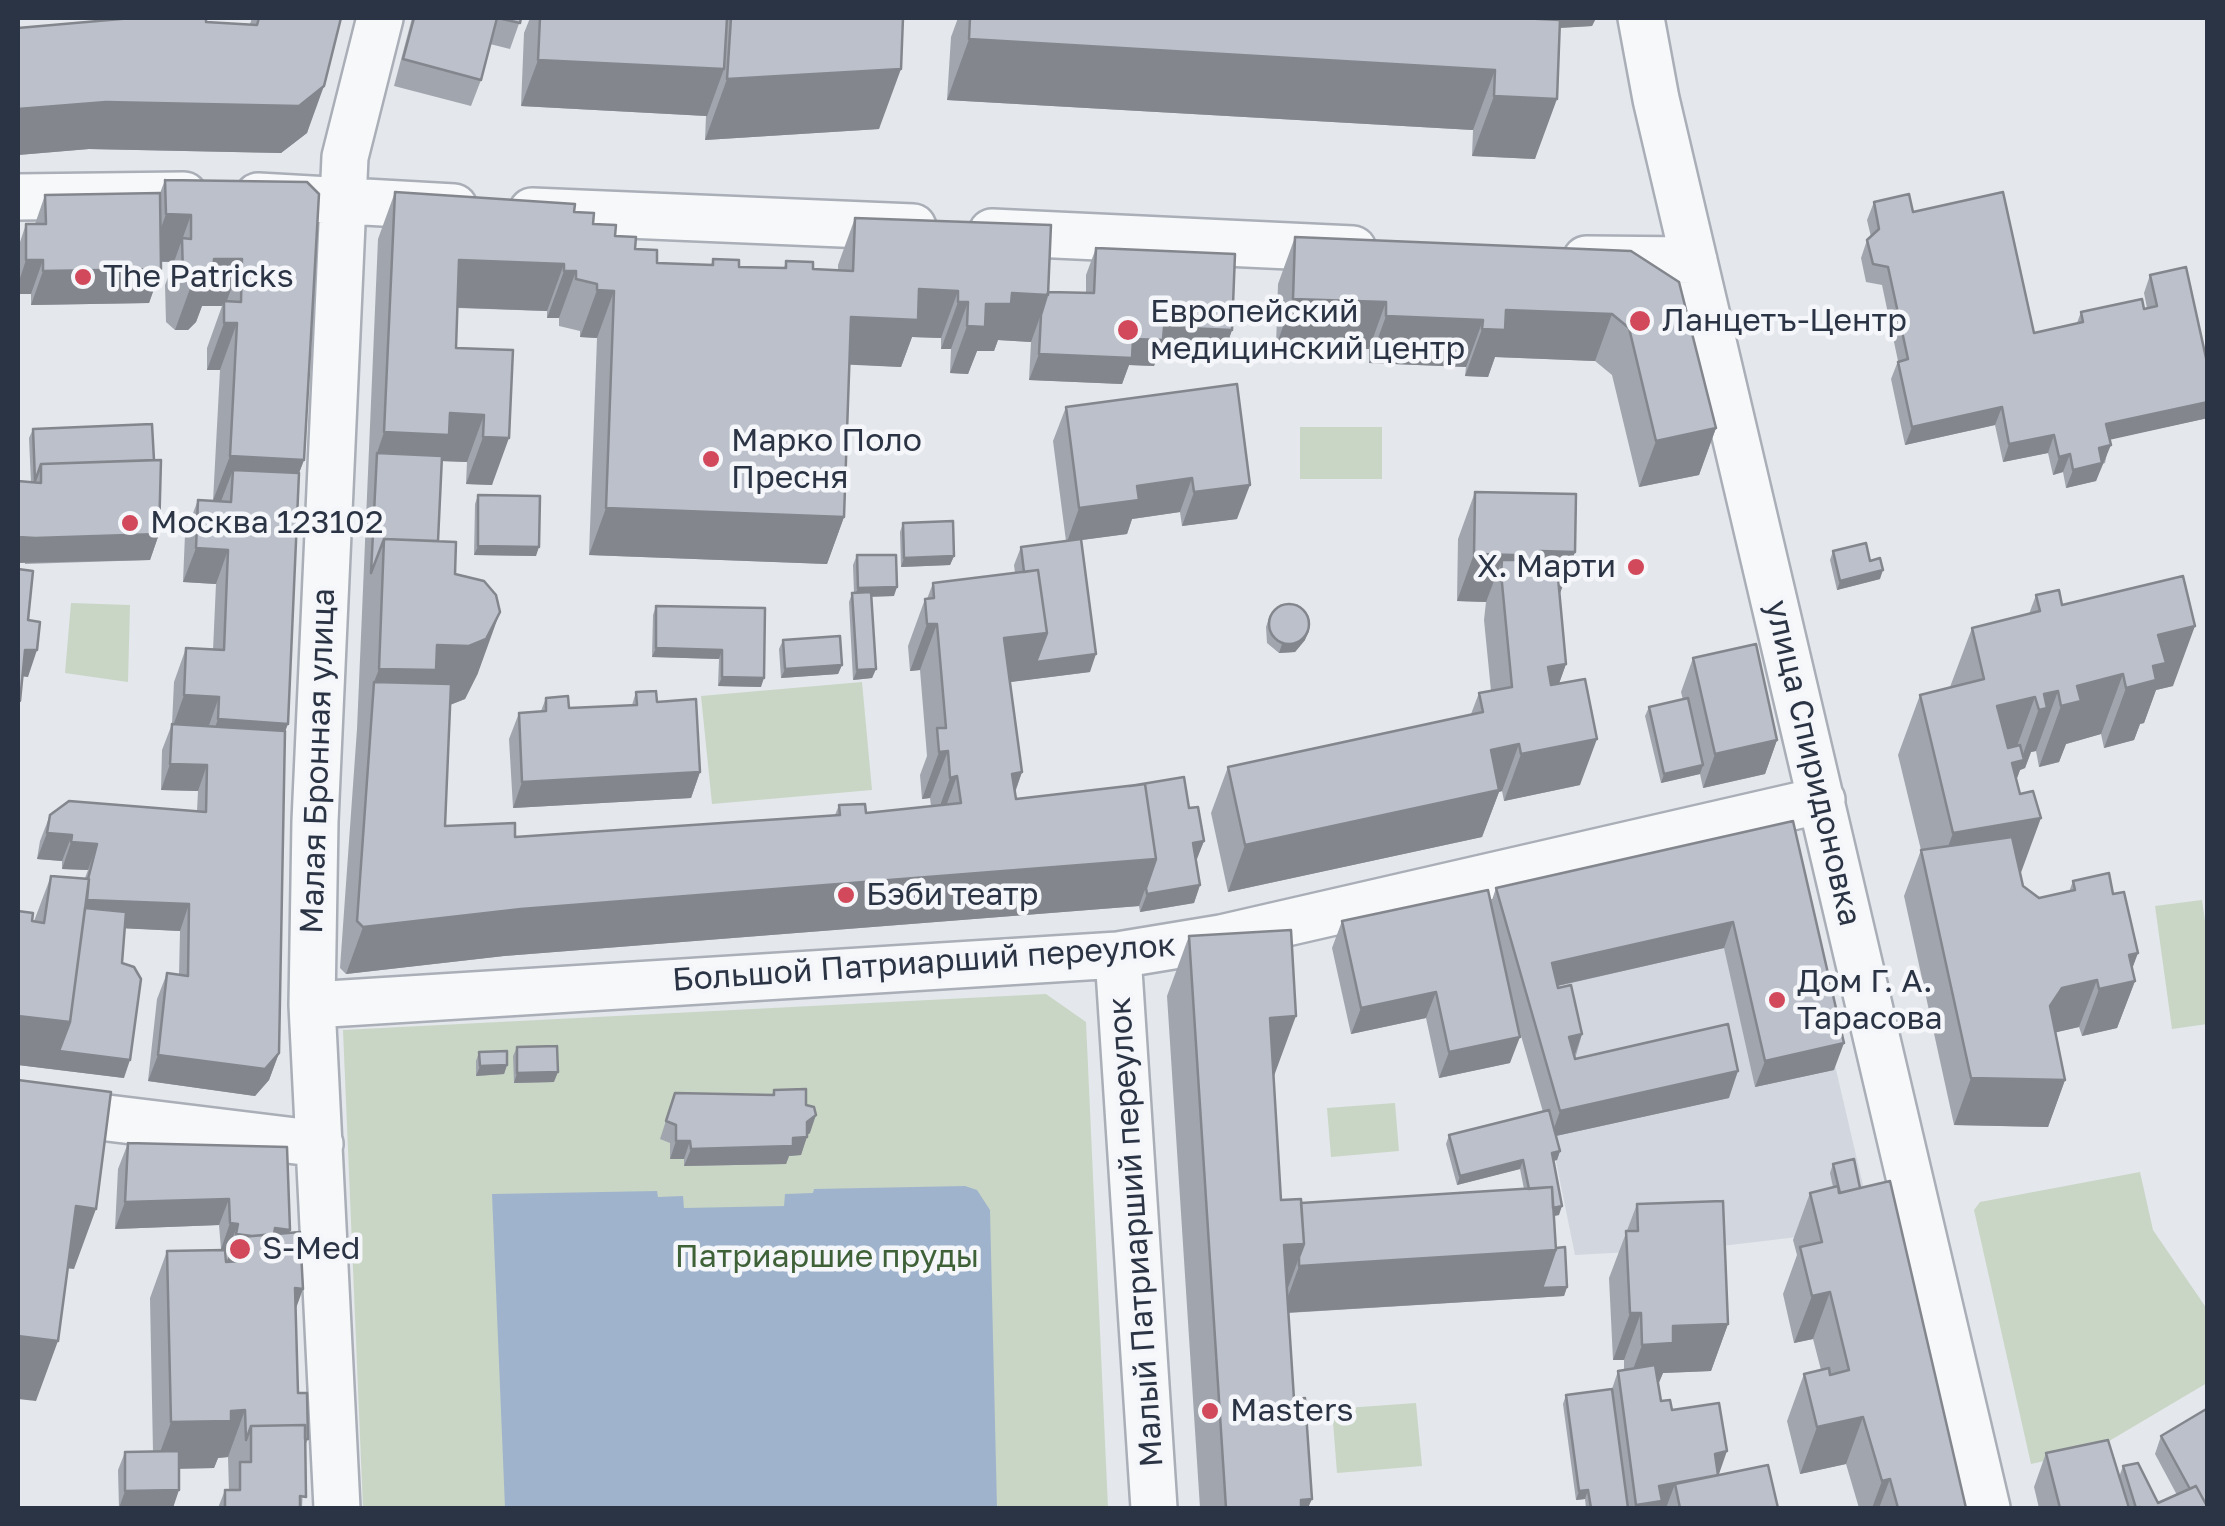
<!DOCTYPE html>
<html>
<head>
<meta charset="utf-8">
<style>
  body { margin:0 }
  #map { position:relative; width:2225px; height:1526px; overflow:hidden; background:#e4e7ec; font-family:"Golos Text",sans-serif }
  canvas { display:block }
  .frame { position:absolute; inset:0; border:20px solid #2b3445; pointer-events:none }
</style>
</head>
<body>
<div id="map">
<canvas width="2225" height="1526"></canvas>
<div class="frame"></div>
</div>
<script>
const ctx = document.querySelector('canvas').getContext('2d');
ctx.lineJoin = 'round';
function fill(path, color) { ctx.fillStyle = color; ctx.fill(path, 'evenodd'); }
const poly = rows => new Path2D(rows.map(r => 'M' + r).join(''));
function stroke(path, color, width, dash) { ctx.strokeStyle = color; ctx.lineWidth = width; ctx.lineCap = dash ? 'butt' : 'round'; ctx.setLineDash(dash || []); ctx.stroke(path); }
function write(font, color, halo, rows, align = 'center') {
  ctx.font = font + ' "Golos Text",sans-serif'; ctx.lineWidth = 9; ctx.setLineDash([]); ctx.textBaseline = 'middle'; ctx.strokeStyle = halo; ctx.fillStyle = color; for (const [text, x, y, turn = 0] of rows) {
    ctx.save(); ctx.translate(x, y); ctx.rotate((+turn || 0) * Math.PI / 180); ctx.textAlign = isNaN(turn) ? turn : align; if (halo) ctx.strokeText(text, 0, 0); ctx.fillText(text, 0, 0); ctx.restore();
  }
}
const built = poly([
  [1784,847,1873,1228,1705,1248,1575,1255,1551,1137,1486,914]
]);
const green = poly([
  [1300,427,1382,427,1382,479,1300,479],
  [71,603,130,605,128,682,65,673],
  [862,682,872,790,712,804,701,696],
  [2202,900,2208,942,2207,1024,2172,1029,2155,906],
  [1046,994,1086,1022,1108,1508,363,1508,343,1030],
  [1395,1103,1399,1151,1331,1157,1327,1108],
  [2140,1172,2153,1230,2207,1309,2207,1383,2094,1450,2031,1464,1974,1210,1980,1202],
  [1416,1403,1422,1466,1337,1473,1332,1409]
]);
const water = poly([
  [965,1186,977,1190,990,1210,997,1508,505,1508,492,1194,657,1191,658,1197,683,1196,684,1208,784,1206,785,1194,813,1193,814,1189]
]);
const minor = poly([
  [1641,18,1656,99,1987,1508],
  [258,196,454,207],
  [18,197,184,195],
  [532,211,913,227],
  [992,232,1353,249],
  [1586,259,1694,260],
  [1118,955,1154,1508],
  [312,1005,1118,955,1221,938,1822,800],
  [18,1107,320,1144],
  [337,1508,312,1005,315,821,345,157,380,18]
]);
const wall = poly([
  [105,18,206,18,206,22,250,24,252,18,341,18,307,133,281,153,89,149,18,155,18,28,104,20],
  [412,18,521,18,510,49,490,44,481,80,471,106,394,86],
  [530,18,903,18,879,129,705,140,706,116,521,106,524,33],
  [958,18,1596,18,1592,26,1560,28,1535,159,1472,156,1473,130,947,100,951,37],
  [165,180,307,182,304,460,299,473,285,731,279,1053,269,1080,255,1096,148,1081,157,999,167,973,179,975,180,931,124,928,122,963,124,1078,18,1065,32,921,34,921,51,876,85,878,88,870,62,869,62,861,37,859,40,841,50,815,197,811,198,791,161,790,162,750,172,724,174,682,186,648,213,650,216,584,183,582,185,534,198,500,213,501,220,370,207,370,207,348,222,306,202,306,196,322,188,330,175,330,166,322,165,285,174,262,161,262,161,269,149,303,31,305,31,294,18,294,18,248,26,224,35,224,45,195,160,193],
  [395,192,574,212,615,236,657,263,711,265,713,259,739,267,784,268,786,261,813,269,838,270,838,265,855,218,1048,291,1086,293,1086,275,1096,248,1232,330,1223,356,1158,354,1154,366,1129,365,1122,384,1029,380,1031,342,998,340,994,351,977,351,968,374,950,373,951,349,941,349,941,338,912,337,901,367,849,364,844,517,827,564,589,555,597,338,580,337,580,331,559,326,559,318,547,318,547,311,457,308,456,348,513,350,492,485,466,484,467,462,442,461,438,541,455,574,478,673,465,699,450,705,445,826,515,837,835,815,839,805,866,813,931,806,930,798,922,799,920,775,927,756,920,670,910,671,908,646,925,599,927,599,933,583,1015,573,1014,565,1021,547,1066,541,1053,441,1066,407,1237,384,1237,519,1182,526,1180,512,1132,519,1127,534,1081,540,1090,672,1010,682,1022,772,1015,793,1016,799,1189,808,1204,841,1196,859,1200,885,1194,903,1140,912,1139,906,504,956,346,974,340,968,357,729,378,239],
  [1874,202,1913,212,2034,333,2077,323,2081,312,2147,308,2144,293,2150,275,2208,367,2208,418,2110,439,2105,463,2102,464,2096,481,2066,488,2063,472,2053,475,2048,453,2003,462,1995,425,1905,445,1891,379,1898,361,1882,285,1866,282,1861,258,1867,240,1871,237,1867,220],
  [1295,237,1631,251,1716,428,1699,475,1639,487,1612,375,1595,361,1495,357,1488,377,1465,376,1466,367,1369,363,1369,349,1276,346,1278,284],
  [33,429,159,534,150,560,25,564,18,481,31,483,29,438],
  [1475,492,1575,552,1559,594,1566,664,1559,684,1580,785,1504,801,1502,791,1499,792,1482,837,1228,892,1211,813,1228,767,1471,714,1479,693,1491,691,1484,620,1486,602,1457,601,1458,539],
  [478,495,536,556,474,555,475,504],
  [903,523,954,556,950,565,901,567,900,532],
  [1833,551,1870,561,1880,579,1837,590,1830,560],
  [857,555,894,596,871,597,876,669,872,678,853,680,849,602,852,593,854,593,853,565],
  [2036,595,2062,605,2173,686,2156,690,2144,723,2140,724,2134,740,2104,748,2101,734,2066,744,2059,762,2039,767,2036,751,2031,752,2025,768,2020,770,2016,780,2021,874,2023,886,2039,898,2069,892,2073,881,2132,969,2135,981,2117,1028,2082,1036,2079,1027,2056,1032,2065,1080,2048,1127,1954,1125,1904,896,1921,850,1898,755,1920,695,1950,687,1972,628,2029,614],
  [656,606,765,608,761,687,718,686,719,659,652,657,653,615],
  [1269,618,1305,640,1295,652,1279,653,1267,643,1266,627],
  [783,640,842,665,838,674,781,678,779,649],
  [1693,658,1777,740,1765,774,1703,788,1700,774,1661,783,1645,716,1649,707,1683,700,1681,692],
  [636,692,657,702,700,772,691,798,513,808,509,739,519,713,541,711,546,698,569,708,632,705],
  [1793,821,1834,1070,1755,1087,1724,948,1558,986,1582,1034,1575,1059,1729,1098,1556,1136,1560,1151,1557,1160,1553,1161,1559,1215,1554,1216,1556,1248,1567,1287,1564,1296,1288,1313,1294,1399,1308,1508,1200,1508,1167,996,1189,936,1274,1076,1281,1200,1301,1203,1524,1189,1520,1169,1457,1185,1446,1144,1449,1135,1543,1112,1513,1008,1510,1063,1439,1078,1426,1018,1351,1034,1332,948,1342,921,1491,903,1496,888],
  [517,1047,554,1082,514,1083,513,1056],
  [479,1052,507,1065,504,1074,476,1076,476,1061],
  [774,1090,806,1105,810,1133,807,1135,801,1155,789,1156,786,1164,684,1166,684,1159,670,1159,670,1143,660,1139,675,1093,772,1095],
  [128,1143,290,1230,296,1309,298,1393,308,1439,305,1446,302,1508,218,1508,225,1490,229,1490,228,1457,218,1458,214,1468,179,1469,173,1508,119,1508,118,1470,125,1452,153,1452,150,1298,167,1251,226,1262,232,1262,227,1261,228,1250,221,1249,219,1225,115,1229,118,1169],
  [1833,1164,1860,1188,1966,1508,1859,1508,1846,1464,1800,1474,1787,1421,1804,1374,1821,1370,1813,1339,1794,1343,1783,1294,1797,1255,1793,1240,1810,1193,1833,1187,1830,1173],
  [1637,1204,1728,1324,1711,1371,1663,1373,1658,1384,1661,1401,1672,1410,1718,1475,1778,1508,1586,1508,1585,1499,1576,1500,1563,1404,1566,1395,1612,1389,1618,1371,1624,1370,1624,1360,1613,1360,1609,1278],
  [2161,1436,2208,1508,2039,1508,2034,1487,2046,1453,2119,1477,2123,1466,2158,1503,2177,1495,2155,1454]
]);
const shadedWall = poly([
  [1428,18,1596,18,1592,26,1421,36],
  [969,39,1495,70,1473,130,947,100],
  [538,60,724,69,707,116,521,106],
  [901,69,879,129,705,140,727,79],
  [324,86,307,133,281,153,89,149,18,155,18,109],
  [1494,96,1557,99,1535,159,1472,156],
  [166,214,191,215,174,262,149,261],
  [214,259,242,259,225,306,224,301,222,306,202,306,196,322,188,330,175,330,192,283],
  [26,260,43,260,31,294,18,294,18,284],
  [459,260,564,264,547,311,442,307],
  [161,269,149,303,31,305,43,271],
  [564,271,576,271,559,318,547,318],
  [919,289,958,291,941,338,912,337,901,367,834,364,851,317],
  [597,290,614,291,597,338,580,337],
  [1012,293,1048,295,1031,342,998,340,994,351,977,351,968,374,950,373,967,326,986,304],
  [1293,299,1386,302,1369,349,1276,346],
  [958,302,968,302,951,349,941,349],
  [1506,310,1612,314,1595,361,1495,357,1488,377,1465,376,1482,329],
  [1386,316,1483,320,1466,367,1369,363],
  [224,323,237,323,220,370,207,370],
  [1164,327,1232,330,1223,356,1158,354,1154,366,1129,365,1122,384,1029,380,1039,354,1133,339],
  [2208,402,2208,418,2100,442,2106,424],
  [2002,407,1995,425,1905,445,1912,427],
  [450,413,484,415,467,462,440,461,377,453,384,432],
  [1716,428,1699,475,1639,487,1656,441],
  [2054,435,2048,453,2003,462,2009,444],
  [483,437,509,438,492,485,466,484],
  [2111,445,2096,481,2066,488,2073,470,2099,448],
  [2070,454,2063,472,2053,475,2059,457],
  [230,456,304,460,286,507,233,470,220,504,212,503],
  [1192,478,1180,512,1132,519,1127,534,1067,542,1079,508,1137,486],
  [1250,485,1237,519,1182,526,1194,492],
  [606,508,844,517,827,564,589,555],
  [159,534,150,560,18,563,18,537],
  [478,546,539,547,536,556,474,555],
  [196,548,228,550,216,584,183,582],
  [1540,551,1575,552,1558,599,1523,598],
  [1474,554,1514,555,1502,587,1502,560,1486,602,1457,601],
  [954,556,950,565,901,567,904,558],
  [1883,570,1880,579,1837,590,1840,581],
  [897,587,894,596,854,597,858,588],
  [500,612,478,673,465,699,447,706,374,682,379,669,437,645],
  [927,624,937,624,920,670,910,671],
  [2195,626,2173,686,2156,690,2144,723,2140,724,2134,740,2104,748,2126,688,2158,635],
  [1309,631,1305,640,1295,652,1279,653,1282,644],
  [1047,633,1096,654,1090,672,987,685,1004,638],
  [656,648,722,650,719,659,652,657],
  [25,650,37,650,28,677,18,676],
  [1566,664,1549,711,1548,667],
  [842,665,838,674,781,678,785,669],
  [876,669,872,678,853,680,857,670],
  [2123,674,2101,734,2066,744,2059,762,2039,767,2061,706,2077,686],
  [722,677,764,678,761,687,718,686],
  [2058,691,2036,751,2031,752,2025,768,2020,770,2002,820,2012,763,2021,760,2044,694],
  [184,695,219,697,207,731,172,729],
  [2035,697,2013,757,1975,766,1997,706],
  [218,719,288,724,275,758,206,753],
  [1597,739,1580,785,1504,801,1521,754],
  [1777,740,1765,774,1703,788,1715,754],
  [1519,744,1502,791,1499,792,1482,837,1228,892,1245,845,1491,750],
  [948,751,930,798,922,799,939,752],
  [170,764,207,765,198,791,161,790],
  [1703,765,1700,774,1661,783,1664,774],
  [700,772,691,798,513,808,522,782],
  [1022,772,1005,819,1012,774],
  [957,776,940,823,933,825,950,778],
  [2041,818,2019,878,1931,893,1953,833],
  [47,833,72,835,62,861,37,859],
  [1204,841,1197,859,1187,861,1193,843],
  [71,842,97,844,88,870,62,869],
  [1156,859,1139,906,504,956,346,974,363,927,521,909],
  [1200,885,1194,903,1140,912,1147,894],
  [82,899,189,904,180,931,76,926],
  [1733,922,1724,948,1543,989,1552,963],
  [2138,953,2127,983,2135,981,2117,1028,2082,1036,2099,989,2129,955],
  [2097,980,2079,1027,2045,1035,2050,1006,2062,988],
  [1436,992,1426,1018,1351,1034,1361,1008],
  [18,1016,70,1022,130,1060,124,1078,18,1065],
  [1296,1016,1274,1076,1248,1078,1270,1018],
  [1582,1034,1573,1060,1569,1037],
  [1520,1037,1510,1063,1439,1078,1449,1052],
  [1844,1043,1834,1070,1755,1087,1765,1061],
  [279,1053,269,1080,255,1096,148,1081,158,1055],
  [507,1065,504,1074,476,1076,480,1066],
  [1738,1071,1729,1098,1551,1137,1560,1111],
  [558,1072,554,1082,514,1083,517,1073],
  [1971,1078,2065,1080,2048,1127,1954,1125],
  [816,1115,810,1133,804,1137,807,1137,801,1155,789,1156,786,1164,684,1166,691,1149,793,1138,807,1122],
  [676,1141,690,1141,684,1159,670,1159],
  [1560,1151,1557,1160,1548,1162,1552,1153],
  [1523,1160,1520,1169,1457,1185,1460,1176],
  [229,1199,219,1225,115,1229,125,1202],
  [76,1206,96,1209,74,1269,54,1267],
  [1562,1206,1559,1215,1530,1220,1534,1211],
  [230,1223,238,1224,228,1250,221,1249],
  [275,1228,290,1230,281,1256,241,1237,232,1261,227,1261,236,1234],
  [1304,1244,1282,1304,1284,1245],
  [1556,1250,1567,1287,1564,1296,1282,1313,1299,1266],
  [295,1288,303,1289,286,1336],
  [1830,1292,1813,1339,1794,1343,1812,1296],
  [1630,1313,1641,1313,1624,1360,1613,1360],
  [1728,1324,1711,1371,1663,1373,1656,1390,1625,1391,1642,1345,1673,1326],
  [18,1336,58,1341,36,1401,18,1399],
  [245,1410,228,1457,218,1458,214,1468,154,1469,171,1422,231,1411],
  [1863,1417,1846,1464,1800,1474,1817,1427],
  [1727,1451,1709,1503,1675,1484,1666,1508,1635,1508,1636,1505,1659,1486,1715,1454],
  [1890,1479,1879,1508,1872,1508,1882,1481],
  [179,1490,173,1508,119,1508,125,1491],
  [1588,1490,1585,1499,1576,1500,1579,1491],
  [1312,1499,1308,1508,1298,1508,1301,1500]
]);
const building = poly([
  [132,18,206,18,206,22,257,25,259,18,341,18,324,86,299,106,106,102,18,109,18,28,132,18],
  [414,18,497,18,481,80,403,59,414,18],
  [498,18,521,18,520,23,498,18],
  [540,18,727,18,724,69,538,60,540,18],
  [731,18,903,18,901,69,727,79,731,18],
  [970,18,1519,18,1560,20,1557,99,1494,96,1495,70,969,39,970,18],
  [165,180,307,182,319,194,304,460,230,456,237,323,224,323,224,301,241,302,242,259,214,259,213,275,206,283,192,283,183,275,182,238,191,239,191,215,166,214,165,180],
  [395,192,575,204,574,212,594,213,593,224,616,225,615,236,636,237,635,249,657,250,657,263,713,265,713,259,739,260,739,267,786,268,786,261,813,262,813,269,853,271,855,218,1051,225,1048,295,1012,293,1011,304,986,304,985,327,967,326,968,302,958,302,958,291,919,289,918,320,851,317,844,517,606,508,614,291,597,290,597,284,576,279,576,271,564,271,564,264,459,260,456,348,513,350,509,438,483,437,484,415,450,413,449,435,384,432,395,192],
  [2003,192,2034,333,2083,322,2081,312,2142,299,2144,309,2157,306,2150,275,2186,267,2208,367,2208,402,2106,424,2111,445,2099,448,2102,463,2073,470,2070,454,2059,457,2054,435,2009,444,2002,407,1912,427,1898,362,1908,359,1888,267,1873,264,1867,240,1879,229,1874,202,1909,194,1913,212,2003,192],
  [160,193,161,269,43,271,43,260,26,260,26,224,46,224,45,195,160,193],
  [1295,237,1631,251,1679,282,1716,428,1656,441,1629,328,1612,314,1506,310,1505,330,1482,329,1483,320,1386,316,1386,302,1293,299,1295,237],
  [1096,248,1235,254,1232,330,1164,327,1163,340,1133,339,1132,358,1039,354,1041,315,1048,292,1094,293,1096,248],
  [1237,384,1250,485,1194,492,1192,478,1137,486,1139,500,1079,508,1066,407,1237,384],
  [152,424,154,460,41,464,35,481,33,429,152,424],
  [377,453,442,456,438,541,384,539,371,573,377,453],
  [161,460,159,534,35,538,18,537,18,481,41,483,41,464,161,460],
  [233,470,299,473,288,724,218,719,219,697,184,695,186,648,224,650,228,550,196,548,198,500,231,502,233,470],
  [1475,492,1576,494,1575,552,1540,551,1540,569,1557,567,1566,664,1548,667,1551,685,1585,679,1597,739,1521,754,1519,744,1491,750,1499,790,1245,845,1228,767,1483,712,1479,693,1512,687,1501,573,1502,560,1514,560,1514,555,1474,554,1475,492],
  [478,495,540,496,539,547,478,546,478,495],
  [953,521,954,556,904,558,903,523,953,521],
  [384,539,456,542,455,574,484,581,496,595,500,612,486,639,469,646,437,645,436,670,379,669,384,539],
  [1081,539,1096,654,1036,662,1047,633,1038,570,1024,572,1021,547,1081,539],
  [1866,543,1870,561,1880,558,1883,570,1840,581,1833,551,1866,543],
  [857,555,896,555,897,587,858,588,857,555],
  [18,569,33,571,28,620,40,622,37,650,25,650,20,701,18,701,18,569],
  [1038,570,1047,633,1004,638,1022,772,1012,774,1016,799,1145,784,1156,859,521,909,363,927,357,921,374,682,451,684,445,826,515,823,515,837,840,815,839,805,865,804,866,813,961,803,957,776,950,778,948,751,939,752,937,728,946,728,937,624,927,624,925,599,934,598,933,583,1038,570],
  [2183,576,2195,626,2158,635,2166,663,2153,666,2156,680,2126,688,2123,674,2077,686,2081,701,2061,706,2058,691,2044,694,2047,708,2039,710,2035,697,1997,706,2008,748,2020,745,2024,760,2012,763,2020,794,2033,791,2041,818,1953,833,1920,695,1984,679,1972,628,2040,611,2036,595,2059,590,2062,605,2183,576],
  [871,592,876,669,857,670,852,593,871,592],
  '1269 624a20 20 0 1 1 40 0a20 20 0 1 1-40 0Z',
  [656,606,765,608,764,678,722,677,722,650,656,648,656,606],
  [840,636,842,665,785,669,783,640,840,636],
  [1756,644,1777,740,1715,754,1693,658,1756,644],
  [656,691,657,702,696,699,700,772,522,782,519,713,546,711,546,698,568,696,569,708,637,705,636,692,656,691],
  [1688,698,1703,765,1664,774,1649,707,1688,698],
  [172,724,285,731,279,1053,265,1069,158,1055,167,973,188,976,189,904,87,900,89,879,88,879,97,844,71,842,72,835,47,833,50,815,69,801,206,812,207,765,170,764,172,724],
  [1184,777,1189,808,1198,807,1204,841,1193,843,1200,885,1147,894,1146,888,1156,859,1145,784,1130,786,1184,777],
  [1793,821,1844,1043,1765,1061,1733,922,1552,963,1558,988,1571,985,1582,1034,1569,1037,1575,1059,1728,1024,1738,1071,1560,1111,1496,888,1793,821],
  [2012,837,2023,886,2039,898,2075,890,2073,881,2109,873,2113,894,2124,892,2138,953,2129,955,2135,981,2099,989,2097,980,2062,988,2050,1006,2065,1080,1971,1078,1921,850,2012,837],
  [51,876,89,879,70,1022,18,1016,18,911,33,913,32,921,44,923,51,876],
  [1488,890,1520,1037,1449,1052,1436,992,1361,1008,1342,921,1488,890],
  [85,908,126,912,122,963,134,967,141,979,130,1060,59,1051,70,1022,85,908],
  [1291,930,1296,1016,1270,1018,1281,1200,1301,1199,1304,1244,1284,1245,1294,1399,1305,1398,1312,1499,1301,1500,1301,1508,1226,1508,1189,936,1291,930],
  [557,1046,558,1072,517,1073,517,1047,557,1046],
  [507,1051,507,1065,480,1066,479,1052,507,1051],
  [18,1080,111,1092,96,1209,76,1206,58,1341,18,1336,18,1080],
  [806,1089,806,1105,814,1107,816,1115,807,1122,807,1137,793,1138,793,1146,691,1149,690,1141,676,1141,676,1125,666,1121,675,1093,774,1095,774,1090,806,1089],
  [1549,1110,1560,1151,1552,1153,1562,1206,1553,1208,1552,1187,1529,1189,1523,1160,1460,1176,1449,1135,1549,1110],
  [128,1143,287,1147,290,1230,275,1228,274,1234,252,1236,236,1234,238,1224,230,1223,229,1199,125,1202,128,1143],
  [1854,1159,1860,1188,1840,1193,1833,1164,1854,1159],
  [1890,1181,1966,1508,1898,1508,1890,1479,1882,1481,1863,1417,1817,1427,1804,1374,1829,1368,1830,1375,1849,1370,1830,1292,1812,1296,1800,1247,1822,1242,1810,1193,1838,1186,1839,1193,1890,1181],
  [1552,1187,1556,1250,1299,1266,1299,1257,1304,1244,1301,1203,1552,1187],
  [1723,1201,1728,1324,1673,1326,1673,1343,1642,1345,1641,1313,1630,1313,1626,1231,1638,1231,1637,1204,1723,1201],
  [300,1232,303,1289,295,1288,298,1393,307,1393,308,1439,305,1439,305,1425,251,1426,246,1440,245,1410,231,1411,231,1421,171,1422,167,1251,225,1250,226,1262,242,1261,241,1237,300,1232],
  [1565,1247,1567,1287,1542,1288,1556,1248,1565,1247],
  [1655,1365,1661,1401,1670,1400,1672,1410,1719,1403,1727,1451,1715,1454,1718,1475,1659,1486,1662,1501,1636,1505,1618,1371,1655,1365],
  [1612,1389,1628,1508,1591,1508,1588,1490,1579,1491,1566,1395,1612,1389],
  [2208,1408,2208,1508,2196,1486,2190,1489,2161,1436,2208,1408],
  [305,1425,306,1497,300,1496,300,1508,225,1508,225,1490,240,1490,240,1462,251,1462,251,1426,305,1425],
  [2108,1440,2129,1508,2060,1508,2046,1453,2108,1440],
  [179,1451,179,1490,125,1491,125,1452,179,1451],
  [2138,1463,2158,1503,2196,1486,2208,1508,2140,1508,2140,1507,2136,1508,2123,1466,2138,1463],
  [1768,1465,1778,1508,1680,1508,1675,1484,1768,1465]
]);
const markers = [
  [83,277,10,"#d1495b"],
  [1640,321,12,"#d1495b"],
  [1128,330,12,"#d1495b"],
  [711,459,10,"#d1495b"],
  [130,523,10,"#d1495b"],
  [1636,567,10,"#d1495b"],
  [846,895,10,"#d1495b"],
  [1777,1000,10,"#d1495b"],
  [240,1249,12,"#d1495b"],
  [1210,1411,10,"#d1495b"]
];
const poiNames = [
  ["The Patricks",103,277],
  ["Европейский",1150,312],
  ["медицинский центр",1150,349],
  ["Ланцетъ-Центр",1662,321],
  ["Марко Поло",731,441],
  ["Пресня",731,478],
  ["Москва 123102",150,523],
  ["Х. Марти",1616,567,"right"],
  ["Бэби театр",866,895],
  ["Дом Г. А.",1797,982],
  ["Тарасова",1797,1019],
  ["S-Med",262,1249],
  ["Masters",1230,1411]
];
const streetNames = [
  ["Малая Бронная улица",318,761,-88],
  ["улица Спиридоновка",1813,763,77],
  ["Большой Патриарший переулок",924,963,-4],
  ["Малый Патриарший переулок",1136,1232,-94]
];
const parkNames = [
  ["Патриаршие пруды",827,1257]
];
fill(built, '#d2d6de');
fill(green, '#c9d6c5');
fill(water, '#9fb4cc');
stroke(minor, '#a9aeb7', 50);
stroke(minor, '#f7f8fa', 45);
fill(wall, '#a1a5ae');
fill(shadedWall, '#83868d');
fill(building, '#bbc0ca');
stroke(building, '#83868d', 2.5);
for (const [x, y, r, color] of markers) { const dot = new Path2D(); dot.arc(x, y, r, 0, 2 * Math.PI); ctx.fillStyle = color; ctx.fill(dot); stroke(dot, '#f4f6f9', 4); }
write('32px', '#2b3445', '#f4f6f9', poiNames, 'left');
write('32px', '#2b3445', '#f4f6f9', streetNames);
write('32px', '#3f6138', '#f4f6f9', parkNames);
</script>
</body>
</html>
